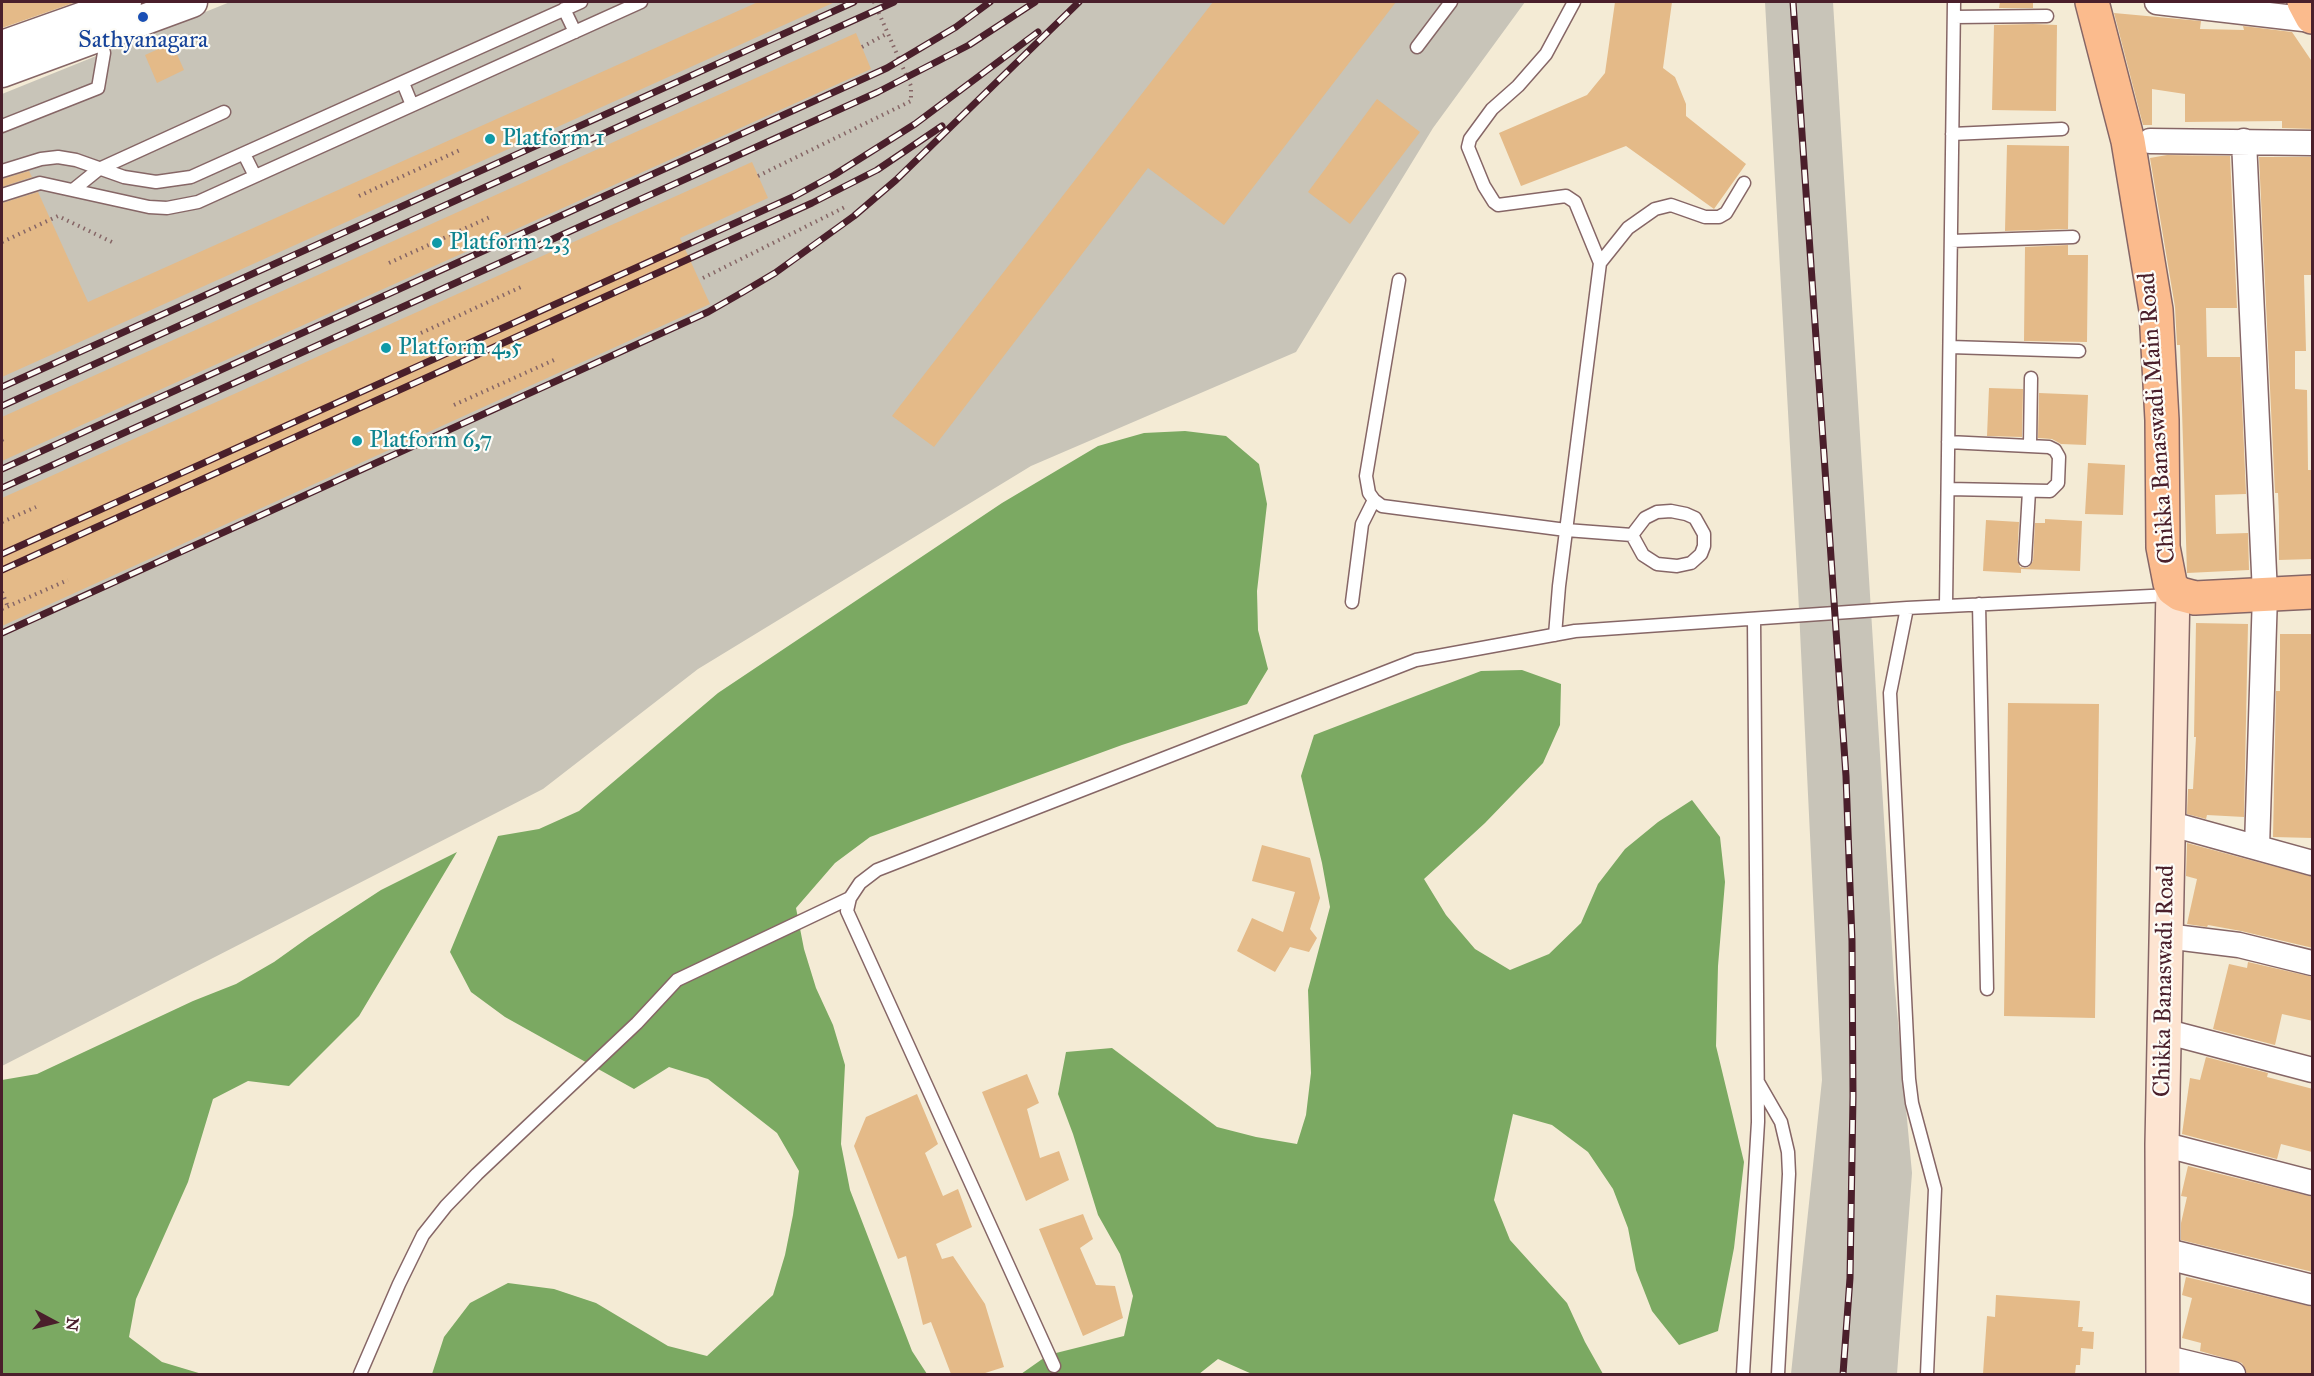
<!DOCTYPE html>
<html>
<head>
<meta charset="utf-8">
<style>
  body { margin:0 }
  #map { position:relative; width:2314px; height:1376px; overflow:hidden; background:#f4ebd5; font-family:"IM FELL Great Primer",serif }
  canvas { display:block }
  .frame { position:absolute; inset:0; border:3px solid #4a1f2b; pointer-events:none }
  .north { position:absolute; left:24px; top:1292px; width:60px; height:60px; -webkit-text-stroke:4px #fdfcf7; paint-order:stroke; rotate:97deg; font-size:16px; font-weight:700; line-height:24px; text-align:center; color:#4a1f2b }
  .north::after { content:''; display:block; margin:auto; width:21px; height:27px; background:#4a1f2b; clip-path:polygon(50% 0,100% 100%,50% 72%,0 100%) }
</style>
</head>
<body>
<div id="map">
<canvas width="2314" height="1376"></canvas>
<div class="frame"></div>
<div class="north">N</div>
</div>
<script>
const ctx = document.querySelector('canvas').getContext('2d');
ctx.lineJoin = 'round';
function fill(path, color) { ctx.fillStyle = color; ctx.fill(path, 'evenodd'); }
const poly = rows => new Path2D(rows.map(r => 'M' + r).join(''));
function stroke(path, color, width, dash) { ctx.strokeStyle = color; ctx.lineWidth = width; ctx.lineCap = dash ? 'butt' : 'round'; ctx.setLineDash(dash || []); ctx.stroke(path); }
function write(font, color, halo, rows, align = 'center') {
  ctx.font = font + ' "IM FELL Great Primer",serif'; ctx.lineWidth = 4.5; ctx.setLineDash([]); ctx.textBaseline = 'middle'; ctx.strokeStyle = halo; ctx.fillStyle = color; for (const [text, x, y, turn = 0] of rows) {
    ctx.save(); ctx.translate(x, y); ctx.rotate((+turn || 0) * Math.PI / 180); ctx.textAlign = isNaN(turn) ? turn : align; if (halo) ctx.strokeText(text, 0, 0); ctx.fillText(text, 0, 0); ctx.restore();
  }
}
const industrial = poly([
  [230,2,1525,2,1433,128,1296,352,1031,466,698,669,543,789,2,1066,2,94],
  [1765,2,1833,2,1894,979,1912,1173,1897,1374,1791,1374,1822,1080,1798,590]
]);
const forest = poly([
  [1185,431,1226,436,1259,464,1267,504,1257,591,1258,630,1268,669,1247,704,1122,745,870,837,835,863,796,908,804,949,816,988,833,1025,845,1065,841,1144,850,1190,912,1351,927,1374,432,1374,444,1337,470,1303,508,1283,554,1289,596,1303,668,1346,707,1356,773,1295,785,1255,793,1215,799,1171,777,1133,708,1079,669,1067,634,1089,505,1017,471,992,450,952,498,836,539,829,579,811,718,693,1002,503,1098,446,1144,433],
  [1522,670,1561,684,1560,725,1543,763,1485,823,1424,879,1446,915,1475,949,1510,970,1549,954,1581,923,1598,884,1625,849,1658,822,1692,800,1720,837,1725,882,1718,966,1716,1046,1744,1162,1734,1248,1718,1331,1679,1345,1652,1311,1636,1270,1628,1228,1613,1189,1588,1152,1552,1125,1513,1114,1494,1200,1510,1240,1567,1303,1585,1342,1603,1374,1252,1374,1218,1359,1199,1374,1021,1374,1048,1355,1124,1336,1133,1296,1120,1254,1098,1215,1073,1134,1058,1094,1066,1052,1112,1048,1217,1127,1256,1137,1297,1144,1306,1115,1311,1073,1308,990,1330,907,1322,863,1301,776,1314,735,1481,671],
  [457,852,359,1016,289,1086,248,1081,213,1099,188,1182,136,1299,129,1337,162,1362,202,1374,2,1374,2,1080,37,1074,193,1001,236,984,274,962,309,937,381,890]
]);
const building = poly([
  [2,2,76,2,2,28],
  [758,2,835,2,2,377,2,203,38,192,88,302],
  [1213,2,1396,2,1224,225,1148,168,934,447,892,416],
  [1615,2,1672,2,1663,68,1675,77,1686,104,1686,116,1746,164,1714,209,1626,146,1521,186,1499,133,1587,95,1605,73],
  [2000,2,2033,2,2033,8,1999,8],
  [2114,13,2201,21,2200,29,2244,30,2243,26,2292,32,2313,63,2313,129,2282,128,2282,121,2185,122,2185,94,2152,89,2152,125,2143,125],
  [2033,24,2057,25,2056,111,1992,110,1994,25],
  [856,33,871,69,2,461,2,417],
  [172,43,184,70,157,83,145,55],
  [1377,99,1420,132,1350,224,1308,192],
  [2007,145,2069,146,2068,229,2005,231],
  [2167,155,2230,156,2237,308,2206,308,2207,357,2240,357,2246,494,2215,495,2216,534,2248,533,2249,570,2187,573,2180,345,2177,345,2175,307,2150,158],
  [2259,157,2313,157,2313,275,2304,275,2306,351,2295,351,2295,389,2307,390,2308,470,2313,470,2313,559,2279,560,2279,516,2278,493,2275,493],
  [752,162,768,198,680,238,710,304,2,626,2,498],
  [29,171,32,177,2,187,2,179],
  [2068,245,2068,255,2088,255,2087,342,2024,341,2025,247],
  [1989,388,2023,389,2022,437,1987,436],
  [2039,393,2088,395,2086,445,2061,444,2052,439,2038,438],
  [2088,463,2125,465,2123,515,2085,514],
  [2045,519,2082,521,2080,571,2021,569,2021,573,1983,571,1986,520,2019,522,2017,560,2020,567,2025,568,2029,567,2033,561,2035,523,2045,523],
  [2196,623,2248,624,2244,817,2207,815,2206,819,2187,814,2188,789,2193,789,2196,737,2194,737],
  [2280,634,2313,634,2313,838,2273,837,2276,691,2280,691],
  [2008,703,2099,704,2095,1018,2004,1016],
  [2187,843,2313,877,2313,948,2241,931,2208,925,2207,927,2187,924,2197,879,2186,876],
  [1262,845,1310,858,1320,898,1310,929,1317,938,1309,952,1290,947,1275,972,1237,951,1252,918,1283,932,1295,892,1252,881],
  [2248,962,2313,977,2313,1021,2282,1014,2275,1045,2213,1029,2229,964,2247,968],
  [2206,1057,2268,1073,2267,1077,2313,1089,2312,1152,2281,1144,2277,1159,2182,1134,2190,1078,2200,1080],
  [1027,1074,1039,1103,1027,1109,1040,1158,1059,1151,1069,1180,1026,1201,982,1092],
  [917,1094,938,1144,925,1153,943,1196,958,1189,972,1227,936,1244,942,1259,953,1256,985,1304,1004,1367,982,1374,951,1374,931,1322,923,1325,906,1256,898,1259,854,1146,866,1117],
  [2188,1166,2313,1197,2313,1272,2181,1240,2181,1223,2187,1197,2181,1196],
  [1083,1214,1093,1239,1080,1248,1096,1285,1115,1286,1123,1318,1083,1336,1039,1229],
  [2186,1277,2313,1307,2313,1374,2247,1374,2242,1363,2200,1351,2201,1343,2182,1338,2192,1298,2182,1295],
  [1996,1295,2080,1301,2078,1327,2083,1327,2082,1331,2094,1332,2093,1349,2081,1348,2080,1365,2076,1365,2075,1374,1983,1374,1987,1316,1995,1317]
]);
const path = poly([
  [862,47,888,33],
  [758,176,911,101,911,86,874,2],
  [359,196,460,150],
  [2,242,58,216,114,243],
  [389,263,490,217],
  [703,278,845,207],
  [421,333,521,287],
  [454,405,554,360],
  [2,440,6,438],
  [2,522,36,507],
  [2,592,8,607],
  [2,609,68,580]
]);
const service = poly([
  [564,9,575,32],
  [1954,17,2047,16],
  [1417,47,1451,2],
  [403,83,412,105],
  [2,126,98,88,104,53,100,37],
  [1952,134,2062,129],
  [244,154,255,176],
  [2,171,41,159,58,157,76,160,124,177,156,182,191,177,581,2],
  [73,190,99,169,224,112],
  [2,195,40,183,149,207,167,208,198,202,641,2],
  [1951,241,2073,237],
  [1600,263,1628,228,1655,209,1671,205,1705,217,1719,217,1726,213,1744,183],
  [1399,280,1366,476,1369,493,1374,500,1382,506,1566,530,1632,535],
  [1950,347,2079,351],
  [2030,445,2031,378],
  [1948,489,2050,491,2058,483,2059,457,2055,450,2049,447,1948,442],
  [1671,511,1686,514,1695,518,1704,534,1704,546,1701,554,1691,563,1677,566,1657,564,1643,555,1632,535,1645,518,1657,512,1671,511],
  [2025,560,2029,491],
  [1352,602,1362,524,1374,500],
  [1979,604,1987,989],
  [1946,605,1954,2],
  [1907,608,1890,693,1909,1079,1912,1103,1935,1189,1927,1374],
  [1555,635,1559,586,1600,263,1575,202,1566,196,1498,205,1494,202,1484,186,1468,147,1470,139,1492,109,1518,86,1546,54,1574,2],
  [1758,1082,1781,1122,1788,1152,1789,1174,1778,1374],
  [1054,1366,847,911,850,898,860,883,877,870,1416,660,1575,631,1907,608,2171,595],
  [360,1374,399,1284,423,1235,446,1206,477,1174,637,1023,677,980,850,898],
  [1743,1374,1758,1122,1754,619]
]);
const minor = poly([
  [2157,2,2312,20],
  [2150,141,2312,143],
  [2244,141,2265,594,2257,847],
  [2168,823,2312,863],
  [2166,936,2239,945,2312,963],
  [2164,1031,2312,1070],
  [2162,1144,2312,1183],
  [2163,1357,2233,1374]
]);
const tertiary = poly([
  [2,46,126,2],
  [2,72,192,2],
  [2163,1253,2312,1290]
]);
const secondary = poly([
  [2163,1374,2162,1144,2173,589]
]);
const primary = poly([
  [2092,2,2128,141,2156,310,2162,420,2163,547,2170,583,2173,589,2180,594,2195,598,2312,592],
  [2304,2,2312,17]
]);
const rail = poly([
  [1793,2,1846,776,1852,941,1853,1096,1850,1278,1843,1374],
  [2,387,854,2],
  [2,406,894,2],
  [2,469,887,68,956,27,990,2],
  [2,488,878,92,969,45,1035,2],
  [2,554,795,196,834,175,915,124,1038,32],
  [2,570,812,203,877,170,942,126],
  [2,633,708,312,743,292,775,273,854,216,896,180,1079,2]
]);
const markers = [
  [143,17,6,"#1a4fb4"],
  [490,139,6,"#0f9aa8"],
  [437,243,6,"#0f9aa8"],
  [386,348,6,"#0f9aa8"],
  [357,441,6,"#0f9aa8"]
];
const transitNames = [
  ["Sathyanagara",143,41]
];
const cultureNames = [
  ["Platform 1",502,139],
  ["Platform 2,3",449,243],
  ["Platform 4,5",398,348],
  ["Platform 6,7",369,441]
];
const streetNames = [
  ["Chikka Banaswadi Main Road",2158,418,-94],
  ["Chikka Banaswadi Road",2165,981,-89]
];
fill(industrial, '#c8c4b8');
fill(forest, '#7ba962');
fill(building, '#e4ba88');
stroke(service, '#866666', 15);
stroke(minor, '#866666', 27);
stroke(tertiary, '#866666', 33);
stroke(secondary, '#866666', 36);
stroke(primary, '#866666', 36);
stroke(path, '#866666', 4, [1.5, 4.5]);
stroke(service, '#fff', 12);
stroke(minor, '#fff', 24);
stroke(tertiary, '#fff', 30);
stroke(secondary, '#fde4d1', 33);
stroke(primary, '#fbbb8d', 33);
stroke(rail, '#4a1f2b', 7);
stroke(rail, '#fdfcf7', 4.5, [14]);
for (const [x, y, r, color] of markers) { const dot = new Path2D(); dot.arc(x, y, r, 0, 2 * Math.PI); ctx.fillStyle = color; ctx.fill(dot); stroke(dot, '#fdfcf7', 2); }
write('24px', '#164399', '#fdfcf7', transitNames);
write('24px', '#0d838f', '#fdfcf7', cultureNames, 'left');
write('24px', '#4a1f2b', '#fdfcf7', streetNames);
</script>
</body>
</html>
